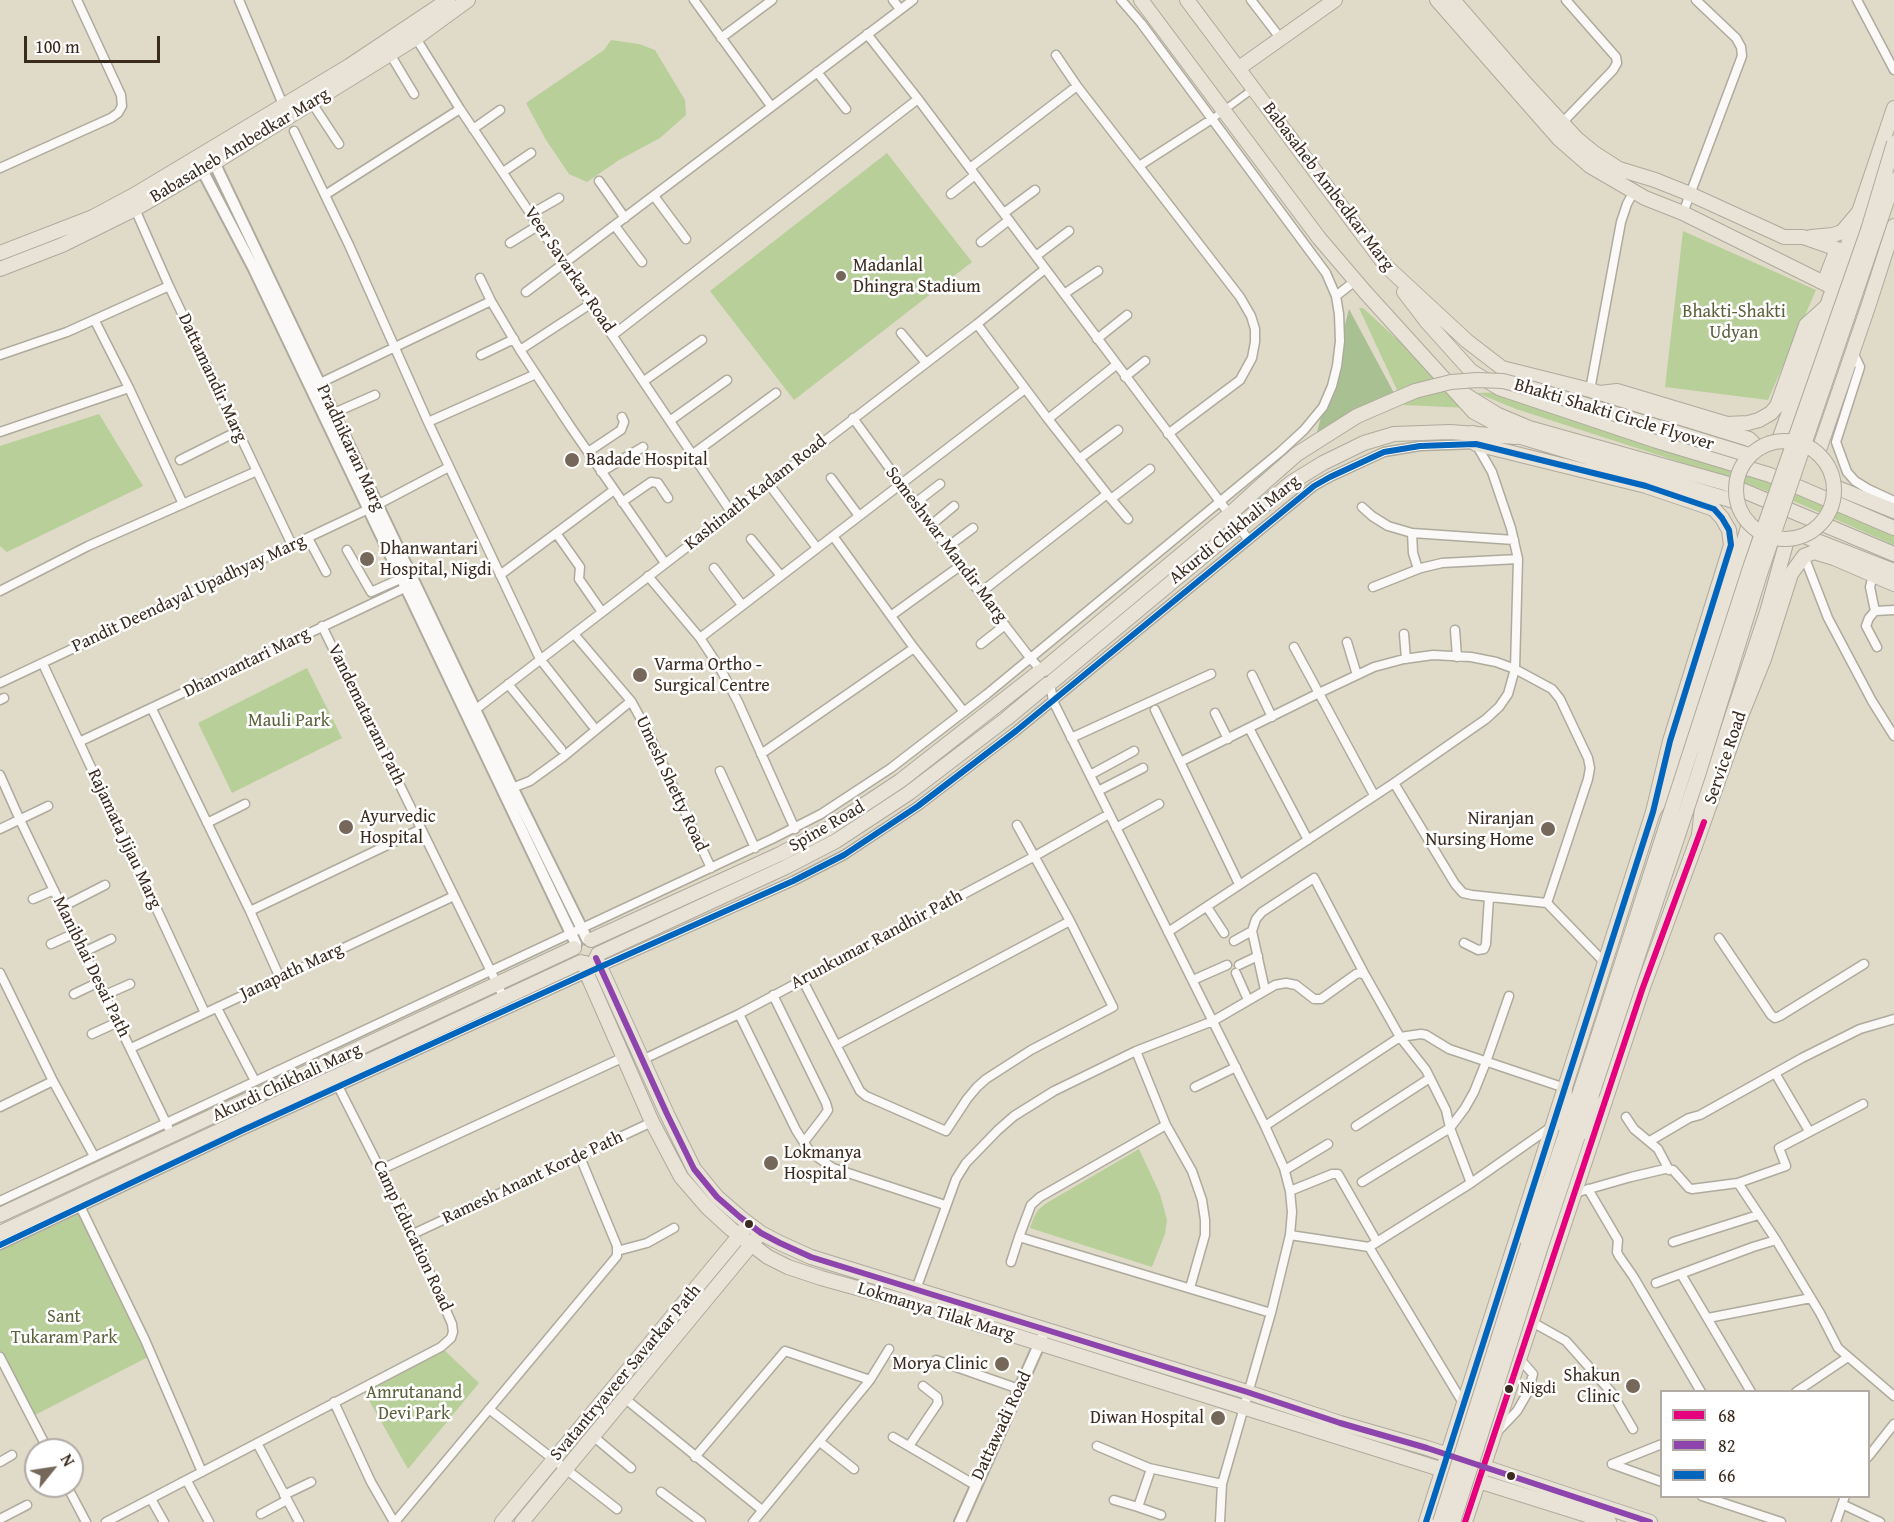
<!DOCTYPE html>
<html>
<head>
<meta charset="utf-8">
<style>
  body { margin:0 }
  #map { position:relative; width:1894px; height:1522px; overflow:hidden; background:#e0dac8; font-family:"Gentium Book Plus",serif }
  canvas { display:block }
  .legend { position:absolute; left:1660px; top:1390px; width:210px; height:108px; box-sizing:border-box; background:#fff; border:2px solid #b1aaa5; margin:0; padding:8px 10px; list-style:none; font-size:18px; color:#3b2a1e }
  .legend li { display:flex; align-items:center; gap:12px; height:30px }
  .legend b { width:30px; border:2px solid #b1aaa5 }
  .north { position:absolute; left:24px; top:1438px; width:60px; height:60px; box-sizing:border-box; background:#fff; border:2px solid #b1aaa5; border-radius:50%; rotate:60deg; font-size:16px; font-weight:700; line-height:24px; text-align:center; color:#3b2a1e }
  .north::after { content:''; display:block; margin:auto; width:21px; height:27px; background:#75685a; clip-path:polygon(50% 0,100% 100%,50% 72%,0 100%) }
  .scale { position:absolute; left:24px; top:36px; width:136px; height:27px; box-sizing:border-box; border:3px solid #3b2a1e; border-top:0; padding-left:8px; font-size:18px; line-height:21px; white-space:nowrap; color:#3b2a1e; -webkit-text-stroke:4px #fff; paint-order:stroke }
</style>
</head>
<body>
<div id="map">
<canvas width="1894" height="1522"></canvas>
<ul class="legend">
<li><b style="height:8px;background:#e5007d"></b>68</li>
<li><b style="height:8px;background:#8e44ad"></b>82</li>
<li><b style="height:8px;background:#0065bd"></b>66</li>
</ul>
<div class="north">N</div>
<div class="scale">100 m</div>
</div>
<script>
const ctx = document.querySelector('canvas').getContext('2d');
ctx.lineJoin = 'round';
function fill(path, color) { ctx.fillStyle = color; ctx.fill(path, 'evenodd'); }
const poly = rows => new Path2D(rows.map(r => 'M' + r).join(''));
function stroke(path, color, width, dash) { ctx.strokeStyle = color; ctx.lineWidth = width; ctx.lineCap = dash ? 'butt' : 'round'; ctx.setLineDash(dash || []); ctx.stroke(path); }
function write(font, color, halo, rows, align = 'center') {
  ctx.font = font + ' "Gentium Book Plus",serif'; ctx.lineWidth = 5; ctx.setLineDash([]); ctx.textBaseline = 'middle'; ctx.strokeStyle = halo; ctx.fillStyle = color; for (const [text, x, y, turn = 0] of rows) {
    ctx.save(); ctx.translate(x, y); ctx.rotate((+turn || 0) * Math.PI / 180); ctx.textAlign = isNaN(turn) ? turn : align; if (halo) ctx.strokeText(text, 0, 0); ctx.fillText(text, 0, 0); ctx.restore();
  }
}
const green = poly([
  [611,40,639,44,655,50,685,100,686,115,660,138,619,160,587,182,569,174,546,140,526,103,604,50],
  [887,153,972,262,794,400,710,291],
  [1683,231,1816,290,1768,400,1665,387],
  [1359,308,1363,308,1445,383,1468,408,1404,405],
  [1508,392,1756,473,1894,530,1894,545,1798,503,1745,483,1516,409,1477,393],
  [99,414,143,486,7,552,0,546,0,446],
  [307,668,342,738,232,793,198,723],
  [1139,1149,1160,1194,1167,1220,1165,1234,1152,1267,1030,1228,1034,1217,1038,1210,1045,1204],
  [80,1206,148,1357,33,1416,0,1353,0,1245],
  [441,1347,479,1383,408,1469,362,1388]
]);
const forest = poly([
  [1349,309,1394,393,1316,436]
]);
const pedestrian = poly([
  [1212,119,1253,89]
]);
const minor = poly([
  [239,0,284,107],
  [694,0,771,106],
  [893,0,900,9],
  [1251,0,1281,39],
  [1857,0,1894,70],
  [867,34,918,99,1248,539],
  [414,35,460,109,731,512],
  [721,38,772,0],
  [390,54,414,94],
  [1056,55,1077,86,1240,297,1251,316,1255,329,1255,342,1252,358,1240,380,1168,434],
  [817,72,846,109],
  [312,103,339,144],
  [1562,123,1613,70,1617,63,1616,57,1566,0],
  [473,129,500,110],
  [294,131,349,245,428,422,540,659,592,725],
  [1139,166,1212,119],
  [0,168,111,118,118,113,122,106,121,95,77,0],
  [970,168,1077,86],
  [503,172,531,153],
  [599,181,625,218],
  [951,194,975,175],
  [325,195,460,109],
  [654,196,686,239],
  [135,209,169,286,292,545],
  [1004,213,1035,190],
  [1683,213,1742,56,1741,47,1736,38,1696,0],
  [531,214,559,198],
  [615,226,642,262],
  [981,242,1009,220],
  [510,243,539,225],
  [1036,256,1069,231],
  [480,278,491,301],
  [526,292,913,0],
  [1064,294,1098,271],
  [1336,296,1355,281],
  [95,321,129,388,183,504],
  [977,324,1048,419,1107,494,1128,519],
  [901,333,926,363],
  [613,335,918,99],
  [1097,339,1127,315],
  [520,350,592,303],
  [1853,352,1860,367,1836,442,1847,472,1855,481,1868,489,1894,501],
  [0,355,67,332,169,286],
  [481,355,514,339],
  [1125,377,1145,361],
  [644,381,702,340],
  [316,385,491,301,520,350,570,426,665,563],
  [1590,390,1621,222,1627,204,1634,191],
  [334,413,375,395],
  [853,418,980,593,1031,659,1041,670],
  [1048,419,1116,365],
  [671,420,727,380],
  [428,422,536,374],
  [0,432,129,388],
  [588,452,621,430,624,422,622,417],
  [693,454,776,393],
  [1079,459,1118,430],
  [180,460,238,431],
  [601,472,643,447],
  [831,478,859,516],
  [768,483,817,548],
  [1111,499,1150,469],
  [622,502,651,482,658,483,668,498],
  [914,504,940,484],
  [1362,507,1372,516,1388,526,1412,533,1514,540],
  [930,526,954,506],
  [556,533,580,567,579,579,602,612],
  [1412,533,1413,553,1418,569],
  [833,536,914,648,964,712],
  [308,538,326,572],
  [751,539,781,576],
  [946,548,973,528],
  [347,550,371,592,400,579],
  [1804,556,1828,618,1872,701,1894,736],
  [714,568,742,605],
  [500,575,614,490],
  [1873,575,1870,587,1875,611],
  [648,576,700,638,721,670,738,702,795,829],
  [1373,587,1421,568,1442,563,1518,559],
  [0,591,88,546,257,471],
  [980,593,1107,494],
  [892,615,960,566],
  [322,626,504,998],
  [1455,630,1457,657],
  [574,634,631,701,647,730,711,868],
  [1404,634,1406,659],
  [700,638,1025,389],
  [1347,642,1357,675],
  [981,644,1005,625],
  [1294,647,1374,795],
  [1877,647,1866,626,1869,618,1875,611,1894,610],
  [43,664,205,1013],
  [1252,675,1272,717],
  [0,683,377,505,449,467],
  [1050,683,1053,701,1265,1126,1284,1168,1290,1191,1292,1212,1290,1235,1271,1313,1222,1484,1220,1522],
  [508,684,561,749],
  [0,700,4,698],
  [152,709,250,911,280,978],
  [1155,710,1239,884],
  [471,713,977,324,1045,269],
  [1215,713,1228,739],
  [1249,728,1308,840],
  [1071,738,1211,674],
  [79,742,409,586],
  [761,754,914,648],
  [1180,762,1319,693,1374,667,1404,659,1433,655,1471,657,1496,662,1515,669,1552,689,1560,699,1588,758,1590,768,1588,779,1547,903],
  [720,771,755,848],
  [0,775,20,820,168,1127],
  [1090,775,1134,751],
  [1394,783,1455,884,1463,893,1472,895,1547,903,1605,963],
  [512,788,530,781,563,757,631,701],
  [1098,791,1143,768],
  [207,823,245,804],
  [1116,828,1159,804],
  [0,829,48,806],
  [33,899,54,890],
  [62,907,105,885],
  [1207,907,1224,933],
  [250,911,421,829],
  [1719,938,1771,1015,1775,1018,1780,1016,1864,964],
  [1234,941,1252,931],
  [1464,943,1478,950,1484,949,1486,944,1489,897],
  [51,944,75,933],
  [84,952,111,939],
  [1239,965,1258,956],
  [0,973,53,1081,94,1156],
  [1236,973,1248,1000],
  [802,979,860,1091,866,1096,946,1131,967,1099,977,1087,986,1079,1031,1050,1113,1007,1070,921,1017,825],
  [1193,980,1227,965],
  [1265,990,1252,931,1256,919,1262,912,1314,878,1365,975],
  [74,994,99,982],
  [105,995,130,984],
  [773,995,826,1103,828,1110,824,1116,804,1142],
  [217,1008,255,1081],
  [739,1014,796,1130,810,1152,833,1168,945,1205],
  [92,1034,118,1022],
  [837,1045,1070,921],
  [131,1048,454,896],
  [1136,1051,1166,1125,1192,1171,1202,1200,1205,1220,1205,1235,1190,1288],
  [642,1060,739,1014,1035,856,1109,814],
  [1775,1073,1809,1131],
  [1195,1087,1236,1067],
  [0,1107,53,1081],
  [1626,1117,1634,1129,1658,1149,1669,1170],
  [1166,1125,1040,1197,1031,1205,1019,1237,1271,1313],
  [1265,1126,1400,1037,1421,1034,1426,1035,1449,1049,1565,1088],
  [1356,1126,1430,1078],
  [1650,1141,1689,1118,1700,1115,1802,1058,1860,1029,1894,1019],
  [382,1169,624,1057],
  [1285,1170,1328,1144],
  [1471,1183,1450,1128,1465,1108,1474,1092,1486,1062,1509,996],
  [1738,1183,1776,1240,1820,1313,1838,1348,1894,1396],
  [1588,1189,1618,1240,1617,1252,1619,1256,1633,1276,1701,1392],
  [1290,1191,1332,1174,1338,1174,1377,1242],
  [1575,1193,1631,1177,1665,1169,1673,1170,1689,1188,1692,1189,1738,1183,1786,1166,1779,1148,1863,1104],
  [0,1201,772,839,821,814,891,768,987,694,1280,452,1304,430,1323,407,1332,386,1337,366,1340,341,1339,314,1336,296,1326,273,1141,23,1121,0],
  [80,1206,145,1340,202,1472],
  [413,1234,652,1122],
  [1290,1235,1369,1247,1463,1403],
  [1673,1242,1758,1215],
  [0,1245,241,1131,600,967,793,881,844,855,918,806,1016,731,1314,486,1330,477,1384,452,1420,446,1476,444,1492,472,1511,528,1518,559,1515,669,1508,694,1499,707,1486,719,1394,783,1168,932],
  [1369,1247,1471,1183,1551,1127],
  [617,1251,647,1243,674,1228],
  [1011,1262,1019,1237],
  [1681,1274,1751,1392],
  [1656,1283,1753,1247,1776,1240],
  [915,1292,956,1179,966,1163,998,1130,1014,1116,1054,1091,1136,1051,1213,1021,1275,985,1286,983,1296,985,1314,999,1321,999,1356,974,1360,973,1365,975,1400,1037,1426,1070,1446,1110,1450,1128,1362,1182],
  [1708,1318,1811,1298],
  [1532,1322,1566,1341,1612,1393,1633,1429],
  [0,1357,48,1450],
  [936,1360,1019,1389],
  [1796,1392,1848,1357],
  [623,1397,762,1510],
  [334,1402,371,1482,394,1522],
  [489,1409,617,1509],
  [1498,1431,1517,1411,1528,1392,1533,1374,1519,1358],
  [593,1436,631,1468],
  [893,1437,975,1485],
  [820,1442,854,1469],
  [257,1443,299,1522],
  [909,1446,938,1403,937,1397,923,1386],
  [1097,1446,1149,1468,1222,1484],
  [695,1457,785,1351,870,1380],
  [1868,1457,1894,1424],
  [0,1462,12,1455],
  [1612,1464,1662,1444],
  [1612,1464,1662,1482],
  [1151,1469,1138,1507,1161,1515],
  [187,1481,209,1522],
  [67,1486,86,1522],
  [661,1492,701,1522],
  [284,1495,311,1482],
  [1702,1496,1781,1522],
  [151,1499,164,1522],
  [1114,1500,1138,1507],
  [1842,1504,1880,1522],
  [261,1514,287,1500],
  [0,1519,27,1505],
  [106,1522,441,1347,451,1338,453,1332,452,1324,413,1234,337,1084],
  [395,1522,617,1256,617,1246,580,1157],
  [753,1522,870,1380,889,1349],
  [1836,1522,1845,1496]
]);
const tertiary = poly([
  [211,156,511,785,587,939],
  [199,164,254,269,576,944],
  [960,1522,1042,1338]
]);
const primary = poly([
  [1141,0,1319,238,1366,293,1474,412,1521,437,1737,502],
  [1187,0,1386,266,1467,341,1502,368,1590,390,1749,439,1758,448],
  [1437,0,1559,139,1590,166,1645,198,1683,213,1842,292],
  [1453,0,1527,85,1577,139,1594,153,1619,169,1655,180,1690,194,1784,237,1803,237,1857,256],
  [1239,68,1335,0],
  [1811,237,1833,235,1842,232,1858,213],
  [0,253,93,217,134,195,349,66,448,0],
  [0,269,62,245,135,209,214,163,416,38,468,0],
  [1824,283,1837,249],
  [1404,292,1427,322,1471,371,1499,388,1657,441,1770,475,1894,528],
  [1464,394,1498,415,1529,428,1725,483,1894,554],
  [1835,487,1894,511],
  [1804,536,1894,571],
  [1044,669,1230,514,1264,483],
  [1053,681,1292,482,1323,463,1364,443,1394,434,1450,432,1516,437],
  [591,940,780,854,829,828,900,781,1039,672],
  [598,954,786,867,836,841,909,793,1006,719,1048,684],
  [596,958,667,1114,694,1169,717,1197,740,1217,761,1233,780,1243,811,1257,1247,1392,1340,1423,1427,1448,1650,1522],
  [585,963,587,974,652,1122,681,1177,707,1207,731,1229,768,1257,788,1267,821,1278,911,1303,1609,1522],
  [0,1215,574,948],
  [0,1233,581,962],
  [502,1522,744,1230],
  [522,1522,756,1239],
  [1426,1522,1653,812,1670,741,1731,545,1729,530,1722,518,1714,509,1646,486,1476,444,1473,433],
  [1465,1522,1642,990,1699,835,1741,716,1764,659,1791,574,1804,556,1814,552,1834,558,1894,584]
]);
const trunk = poly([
  [1600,393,1617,391,1727,424,1748,423,1759,420,1771,413,1777,406,1806,325,1826,307],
  [1779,440,1833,289,1894,108],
  [1818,453,1869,304,1894,226],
  [1653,812,1667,790,1749,524],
  [1699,835,1702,807,1767,612,1787,540],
  [1563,1124,1565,1088],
  [1584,1132,1605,1101],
  [1528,1245,1581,1089],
  [1540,1249,1592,1094]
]);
const primaryBridge = poly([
  [1264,483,1297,454,1357,416,1415,391,1451,382,1477,380,1503,381,1537,390,1749,455]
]);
const trunkBridge = poly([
  '1736 490a49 49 0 1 1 98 0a49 49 0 1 1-98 0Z',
  [1581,1089,1751,565,1868,230,1894,143],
  [1592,1094,1699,772,1760,574,1894,180],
  [1440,1522,1528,1245],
  [1453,1522,1540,1249]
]);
const bus1 = poly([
  [1465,1522,1642,990,1704,822]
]);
const bus2 = poly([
  [596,958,667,1114,694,1169,717,1197,740,1217,761,1233,780,1243,811,1257,1247,1392,1340,1423,1427,1448,1650,1522]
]);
const bus3 = poly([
  [0,1245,241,1131,600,967,793,881,844,855,918,806,1016,731,1314,486,1330,477,1384,452,1420,446,1476,444,1646,486,1714,509,1722,518,1729,530,1731,545,1670,741,1653,812,1426,1522]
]);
const markers = [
  [841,276,6,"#75685a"],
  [572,460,8,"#75685a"],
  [367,559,8,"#75685a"],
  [640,675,8,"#75685a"],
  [346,827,8,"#75685a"],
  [1548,829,8,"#75685a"],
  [771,1163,8,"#75685a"],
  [749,1224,5,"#3b2a1e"],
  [1002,1364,8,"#75685a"],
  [1633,1386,8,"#75685a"],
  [1509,1389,5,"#3b2a1e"],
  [1218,1418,8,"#75685a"],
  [1511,1476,5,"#3b2a1e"]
];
const busNames = [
  ["Nigdi",1520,1389]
];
const streetNames = [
  ["Babasaheb Ambedkar Marg",240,146,-31],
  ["Babasaheb Ambedkar Marg",1328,187,53],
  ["Veer Savarkar Road",569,270,56],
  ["Dattamandir Marg",212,378,65],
  ["Bhakti Shakti Circle Flyover",1614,415,17],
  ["Pradhikaran Marg",350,448,65],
  ["Kashinath Kadam Road",756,493,-38],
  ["Akurdi Chikhali Marg",1235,530,-39],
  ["Someshwar Mandir Marg",946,545,53],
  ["Pandit Deendayal Upadhyay Marg",189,594,-25],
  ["Dhanvantari Marg",247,663,-26],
  ["Vandemataram Path",366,715,64],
  ["Service Road",1726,758,-71],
  ["Umesh Shetty Road",671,784,65],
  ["Spine Road",827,827,-30],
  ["Rajamata Jijau Marg",124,839,65],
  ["Arunkumar Randhir Path",877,940,-28],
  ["Manibhai Desai Path",91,967,64],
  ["Janapath Marg",292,972,-25],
  ["Akurdi Chikhali Marg",287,1083,-25],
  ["Ramesh Anant Korde Path",533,1178,-25],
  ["Camp Education Road",412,1236,65],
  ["Lokmanya Tilak Marg",936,1312,17],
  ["Svatantryaveer Savarkar Path",626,1373,-50],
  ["Dattawadi Road",1002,1426,-65]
];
const poiNames = [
  ["Madanlal",853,266],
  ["Dhingra Stadium",853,287],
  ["Badade Hospital",586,460],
  ["Dhanwantari",380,549],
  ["Hospital, Nigdi",380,570],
  ["Varma Ortho -",654,665],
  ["Surgical Centre",654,686],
  ["Ayurvedic",360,817],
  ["Hospital",360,838],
  ["Niranjan",1534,819,"right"],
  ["Nursing Home",1534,840,"right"],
  ["Lokmanya",784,1153],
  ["Hospital",784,1174],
  ["Morya Clinic",988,1364,"right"],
  ["Shakun",1620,1376,"right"],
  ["Clinic",1620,1397,"right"],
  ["Diwan Hospital",1204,1418,"right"]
];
const parkNames = [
  ["Bhakti-Shakti",1734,312],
  ["Udyan",1734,333],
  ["Mauli Park",289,721],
  ["Sant",64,1317],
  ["Tukaram Park",64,1338],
  ["Amrutanand",414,1393],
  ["Devi Park",414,1414]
];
fill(green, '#b8cf9a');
fill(forest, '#a8c092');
stroke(pedestrian, '#aeaa9d', 9);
stroke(minor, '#aeaa9d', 11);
stroke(tertiary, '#aeaa9d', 14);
stroke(primary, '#aeaa9d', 16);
stroke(trunk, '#aeaa9d', 16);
stroke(pedestrian, '#faf9f7', 6);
stroke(minor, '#faf9f7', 8);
stroke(tertiary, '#faf9f7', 10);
stroke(primary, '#e9e2d6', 14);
stroke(trunk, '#e9e2d6', 14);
stroke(primaryBridge, '#aeaa9d', 16, []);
stroke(trunkBridge, '#aeaa9d', 16, []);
stroke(primaryBridge, '#e9e2d6', 14);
stroke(trunkBridge, '#e9e2d6', 14);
stroke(bus1, '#e5007d', 6);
stroke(bus2, '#8e44ad', 6);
stroke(bus3, '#0065bd', 6);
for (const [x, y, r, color] of markers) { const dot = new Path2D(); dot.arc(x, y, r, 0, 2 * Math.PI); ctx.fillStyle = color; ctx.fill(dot); stroke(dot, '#fff', 2); }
write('16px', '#3b2a1e', '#fff', busNames, 'left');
write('18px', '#3b2a1e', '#fff', streetNames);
write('18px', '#3b2a1e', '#fff', poiNames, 'left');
write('18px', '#5c613c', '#fff', parkNames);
</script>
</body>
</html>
